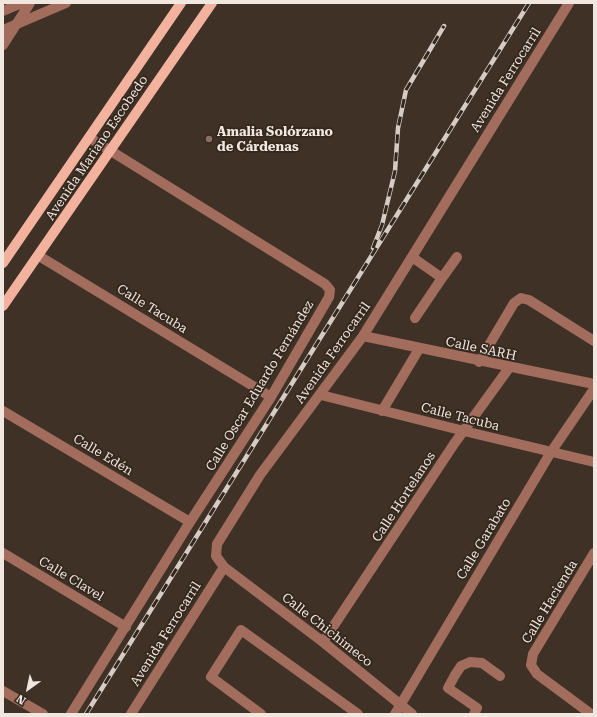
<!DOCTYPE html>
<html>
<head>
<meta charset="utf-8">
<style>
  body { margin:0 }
  #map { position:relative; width:597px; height:717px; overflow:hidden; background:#3f3126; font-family:"Roboto Serif",serif }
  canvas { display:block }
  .frame { position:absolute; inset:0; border:4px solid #f0e7e0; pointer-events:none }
  .north { position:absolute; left:8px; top:669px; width:40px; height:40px; -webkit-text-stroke:3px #34271c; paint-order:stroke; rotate:213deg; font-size:11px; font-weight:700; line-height:16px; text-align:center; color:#f0e7e0 }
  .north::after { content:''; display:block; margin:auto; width:14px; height:18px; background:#f0e7e0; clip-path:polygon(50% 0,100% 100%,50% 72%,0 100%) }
</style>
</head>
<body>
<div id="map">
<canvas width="597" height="717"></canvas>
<div class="frame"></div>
<div class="north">N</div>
</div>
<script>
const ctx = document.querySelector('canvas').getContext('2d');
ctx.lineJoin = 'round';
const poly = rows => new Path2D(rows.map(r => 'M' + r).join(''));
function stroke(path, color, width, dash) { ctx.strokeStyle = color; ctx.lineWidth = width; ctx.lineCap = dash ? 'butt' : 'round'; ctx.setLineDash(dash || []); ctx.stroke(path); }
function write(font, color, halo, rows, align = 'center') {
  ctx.font = font + ' "Roboto Serif",serif'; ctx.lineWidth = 3.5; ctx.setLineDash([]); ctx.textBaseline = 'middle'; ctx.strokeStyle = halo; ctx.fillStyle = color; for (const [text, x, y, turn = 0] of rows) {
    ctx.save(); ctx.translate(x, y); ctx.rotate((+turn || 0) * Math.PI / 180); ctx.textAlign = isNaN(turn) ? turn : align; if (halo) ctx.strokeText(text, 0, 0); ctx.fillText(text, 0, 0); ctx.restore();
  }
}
const minor = poly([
  [3,11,22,3],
  [3,30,66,3],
  [3,45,30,3],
  [39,256,271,397],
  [412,257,442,278,457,257],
  [415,318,442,278],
  [363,336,594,384],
  [479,362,514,303,521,298,529,300,594,341],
  [321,395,464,431,594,462],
  [3,411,190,522],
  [382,411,419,349],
  [3,553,126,627],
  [323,642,454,444,509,368],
  [3,691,43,714],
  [71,714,190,522,271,397,329,297,330,290,325,284,90,138],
  [131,714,224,567],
  [261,714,211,677,241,630,358,714],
  [395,714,551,452,594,389],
  [412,714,323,642,224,567,216,556,217,544,260,475,363,336,569,3],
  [474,714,477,708,448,688,455,675,461,666,470,662,482,663,500,676],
  [591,714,537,674,531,665,533,654,594,553]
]);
const major = poly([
  [3,263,181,3],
  [3,306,212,3]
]);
const rail = poly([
  [373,248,382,225,395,171,398,128,406,90,444,26],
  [86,714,529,3]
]);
const markers = [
  [209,139,4,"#8d6e63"]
];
const streetNames = [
  ["Avenida Ferrocarril",506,80,-58],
  ["Avenida Mariano Escobedo",97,148,-56],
  ["Calle Tacuba",152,309,32],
  ["Calle SARH",481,349,12],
  ["Avenida Ferrocarril",333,353,-55],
  ["Calle Oscar Eduardo Fernández",260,386,-59],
  ["Calle Tacuba",460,417,14],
  ["Calle Edén",103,455,31],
  ["Calle Hortelanos",404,497,-57],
  ["Calle Garabato",484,539,-59],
  ["Calle Clavel",71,579,31],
  ["Calle Hacienda",550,602,-59],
  ["Calle Chichimeco",327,630,38],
  ["Avenida Ferrocarril",166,634,-58]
];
const poiNames = [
  ["Amalia Solórzano",217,132],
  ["de Cárdenas",217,147]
];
stroke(minor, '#a26d5d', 10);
stroke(major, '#f3b29d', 10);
stroke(rail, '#d6ccc5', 4.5);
stroke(rail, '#34271c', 3, [9]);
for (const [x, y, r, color] of markers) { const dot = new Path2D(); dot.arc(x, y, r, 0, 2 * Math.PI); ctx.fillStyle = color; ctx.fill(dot); stroke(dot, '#34271c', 1.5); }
write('13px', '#f0e7e0', '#34271c', streetNames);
write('bold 13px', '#f0e7e0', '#34271c', poiNames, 'left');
</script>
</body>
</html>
